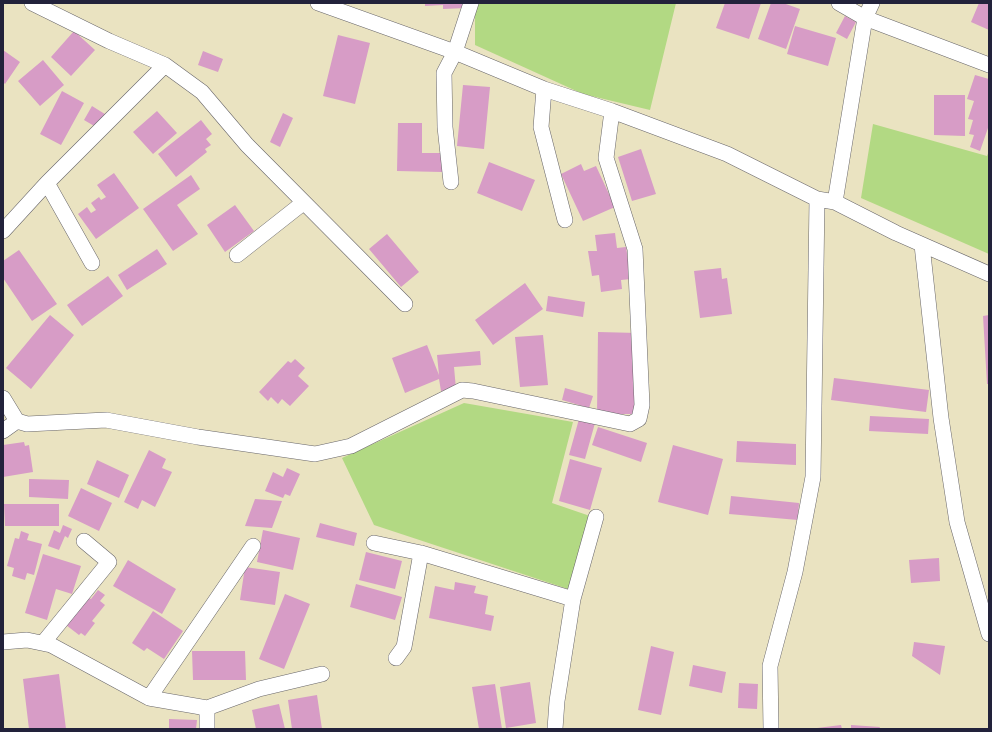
<!DOCTYPE html>
<html>
<head>
<meta charset="utf-8">
<style>
  body { margin:0 }
  #map { position:relative; width:992px; height:732px; overflow:hidden; background:#eae3c1; font-family:"EB Garamond",serif }
  canvas { display:block }
  .frame { position:absolute; inset:0; border:4px solid #22223b; pointer-events:none }
</style>
</head>
<body>
<div id="map">
<canvas width="992" height="732"></canvas>
<div class="frame"></div>
</div>
<script>
const ctx = document.querySelector('canvas').getContext('2d');
ctx.lineJoin = 'round';
function fill(path, color) { ctx.fillStyle = color; ctx.fill(path, 'evenodd'); }
const poly = rows => new Path2D(rows.map(r => 'M' + r).join(''));
function stroke(path, color, width, dash) { ctx.strokeStyle = color; ctx.lineWidth = width; ctx.lineCap = dash ? 'butt' : 'round'; ctx.setLineDash(dash || []); ctx.stroke(path); }
const green = poly([
  [475,3,676,3,650,110,583,94,475,45],
  [873,124,987,156,989,151,989,254,861,198],
  [464,403,573,422,552,503,590,516,571,590,374,525,342,458]
]);
const building = poly([
  [425,3,467,3,467,8,443,9,443,5,425,6],
  [725,3,761,3,749,39,716,28],
  [771,3,783,3,800,9,786,49,758,39],
  [979,3,989,3,989,30,971,22],
  [845,16,856,22,847,39,836,33],
  [795,26,836,38,828,66,787,54],
  [74,31,95,50,71,76,51,57],
  [338,35,370,43,355,104,323,96],
  [3,50,20,62,5,84,3,82],
  [203,51,223,59,218,72,198,65],
  [43,60,64,85,40,106,18,81],
  [975,75,989,79,989,125,980,151,970,147,974,135,969,134,973,120,968,119,974,101,967,99],
  [463,85,490,87,484,149,457,146],
  [62,91,84,103,61,145,40,134],
  [934,95,965,95,965,136,934,135],
  [92,106,108,116,101,130,84,120],
  [157,111,177,133,153,154,133,132],
  [283,113,293,118,280,147,270,142],
  [201,120,212,134,206,139,211,145,205,149,207,152,176,177,158,154],
  [398,123,422,123,422,153,443,153,442,172,397,171],
  [641,149,656,194,632,201,618,157],
  [489,162,535,180,522,211,477,193],
  [581,164,584,171,596,166,615,207,583,221,561,174],
  [114,173,139,208,96,239,78,214,87,207,91,213,96,210,91,203,99,197,101,200,106,197,97,185],
  [191,175,200,189,177,205,198,234,173,251,143,209],
  [235,205,254,231,225,252,207,225],
  [615,233,617,248,626,247,631,279,621,280,622,289,601,292,599,275,592,276,588,251,597,251,595,235],
  [387,234,419,272,401,287,369,249],
  [157,249,167,264,127,290,118,275],
  [19,250,57,304,32,321,3,278,3,261],
  [721,268,722,279,727,278,732,314,700,318,694,271],
  [108,276,123,296,82,326,67,305],
  [525,283,543,309,493,345,475,320],
  [548,296,585,302,583,317,546,311],
  [50,315,74,335,31,389,6,368],
  [989,315,989,384,987,384,983,316],
  [598,332,638,333,637,414,597,414],
  [543,335,548,385,520,387,515,337],
  [427,345,439,375,437,355,480,351,481,365,454,367,456,389,441,391,439,379,405,393,392,358],
  [295,359,305,368,298,376,309,386,290,406,282,399,278,404,271,397,268,401,259,392,288,361,291,363],
  [834,378,929,390,926,412,831,400],
  [565,388,593,396,589,408,562,400],
  [870,416,929,419,928,434,869,431],
  [579,419,595,423,585,459,569,455],
  [598,427,647,443,641,462,592,445],
  [737,441,796,444,796,465,736,462],
  [24,442,25,446,29,445,33,472,3,477,3,445],
  [673,445,723,459,708,515,658,502],
  [149,450,166,459,162,468,172,472,155,507,142,500,138,509,124,502],
  [570,459,602,468,590,510,559,501],
  [97,460,129,475,119,498,87,484],
  [287,468,300,474,290,496,285,494,283,498,265,491,273,472,283,477],
  [29,479,69,480,68,499,29,497],
  [81,488,112,503,99,531,68,516],
  [731,496,799,503,798,520,729,514],
  [255,499,282,501,272,528,245,526],
  [4,504,59,504,59,526,5,526],
  [320,523,357,533,354,546,316,537],
  [63,525,72,529,68,538,65,536,59,550,48,546,54,530,60,533],
  [263,530,300,538,293,570,257,562],
  [21,531,29,534,27,540,42,544,34,575,27,573,25,580,12,576,14,568,7,566,15,538,19,539],
  [366,552,402,561,395,589,359,580],
  [43,554,81,566,72,594,56,589,47,620,25,613],
  [939,558,940,581,911,583,909,560],
  [128,560,176,589,162,614,113,586],
  [245,567,280,572,275,605,240,600],
  [455,582,476,586,474,593,488,596,485,614,494,616,491,631,429,618,435,586,454,590],
  [356,584,402,597,395,620,350,607],
  [98,590,105,595,100,601,105,605,92,621,95,623,85,636,81,633,79,635,66,625,89,598,91,599],
  [285,594,310,604,284,669,259,659],
  [153,611,183,631,164,659,147,648,144,651,132,643],
  [914,642,945,646,940,675,912,656],
  [651,646,674,652,661,715,638,710],
  [192,651,245,651,246,680,193,680],
  [693,665,726,672,722,693,689,686],
  [59,674,66,729,29,729,23,679],
  [530,682,536,723,506,728,500,687],
  [739,683,758,684,757,709,738,708],
  [495,684,502,729,479,729,472,687],
  [317,695,322,729,292,729,288,700],
  [279,704,285,729,256,729,252,710],
  [169,719,197,720,196,729,169,729],
  [841,725,842,729,817,729,817,728],
  [851,725,880,727,879,729,851,729]
]);
const street = poly([
  [32,3,109,41,165,65,202,92,247,145,405,304],
  [318,3,455,52,544,89,612,111,727,154,817,199,835,202,896,233,989,274],
  [839,3,865,18,989,65],
  [544,89,541,127,565,220],
  [451,182,445,127,444,73,455,52,471,3],
  [47,183,92,263],
  [835,202,865,18,872,3],
  [3,231,47,183,165,65],
  [922,245,941,418,957,522,989,634],
  [237,255,303,203],
  [3,398,17,421,27,424,106,420,198,437,315,454,351,446,462,390,473,391,630,424,639,419,642,405,635,249,606,158,612,111],
  [3,431,17,421],
  [374,543,421,553,573,599],
  [3,642,27,640,51,645,149,698,207,708,259,689,322,674],
  [43,643,109,562,84,541],
  [396,658,404,647,421,553],
  [149,698,253,546],
  [207,729,207,708],
  [555,729,557,701,573,599,596,517],
  [771,729,770,666,795,572,813,477,817,199]
]);
fill(green, '#b2d983');
fill(building, '#d79cc6');
stroke(street, '#68666a', 16);
stroke(street, '#fff', 15);
</script>
</body>
</html>
